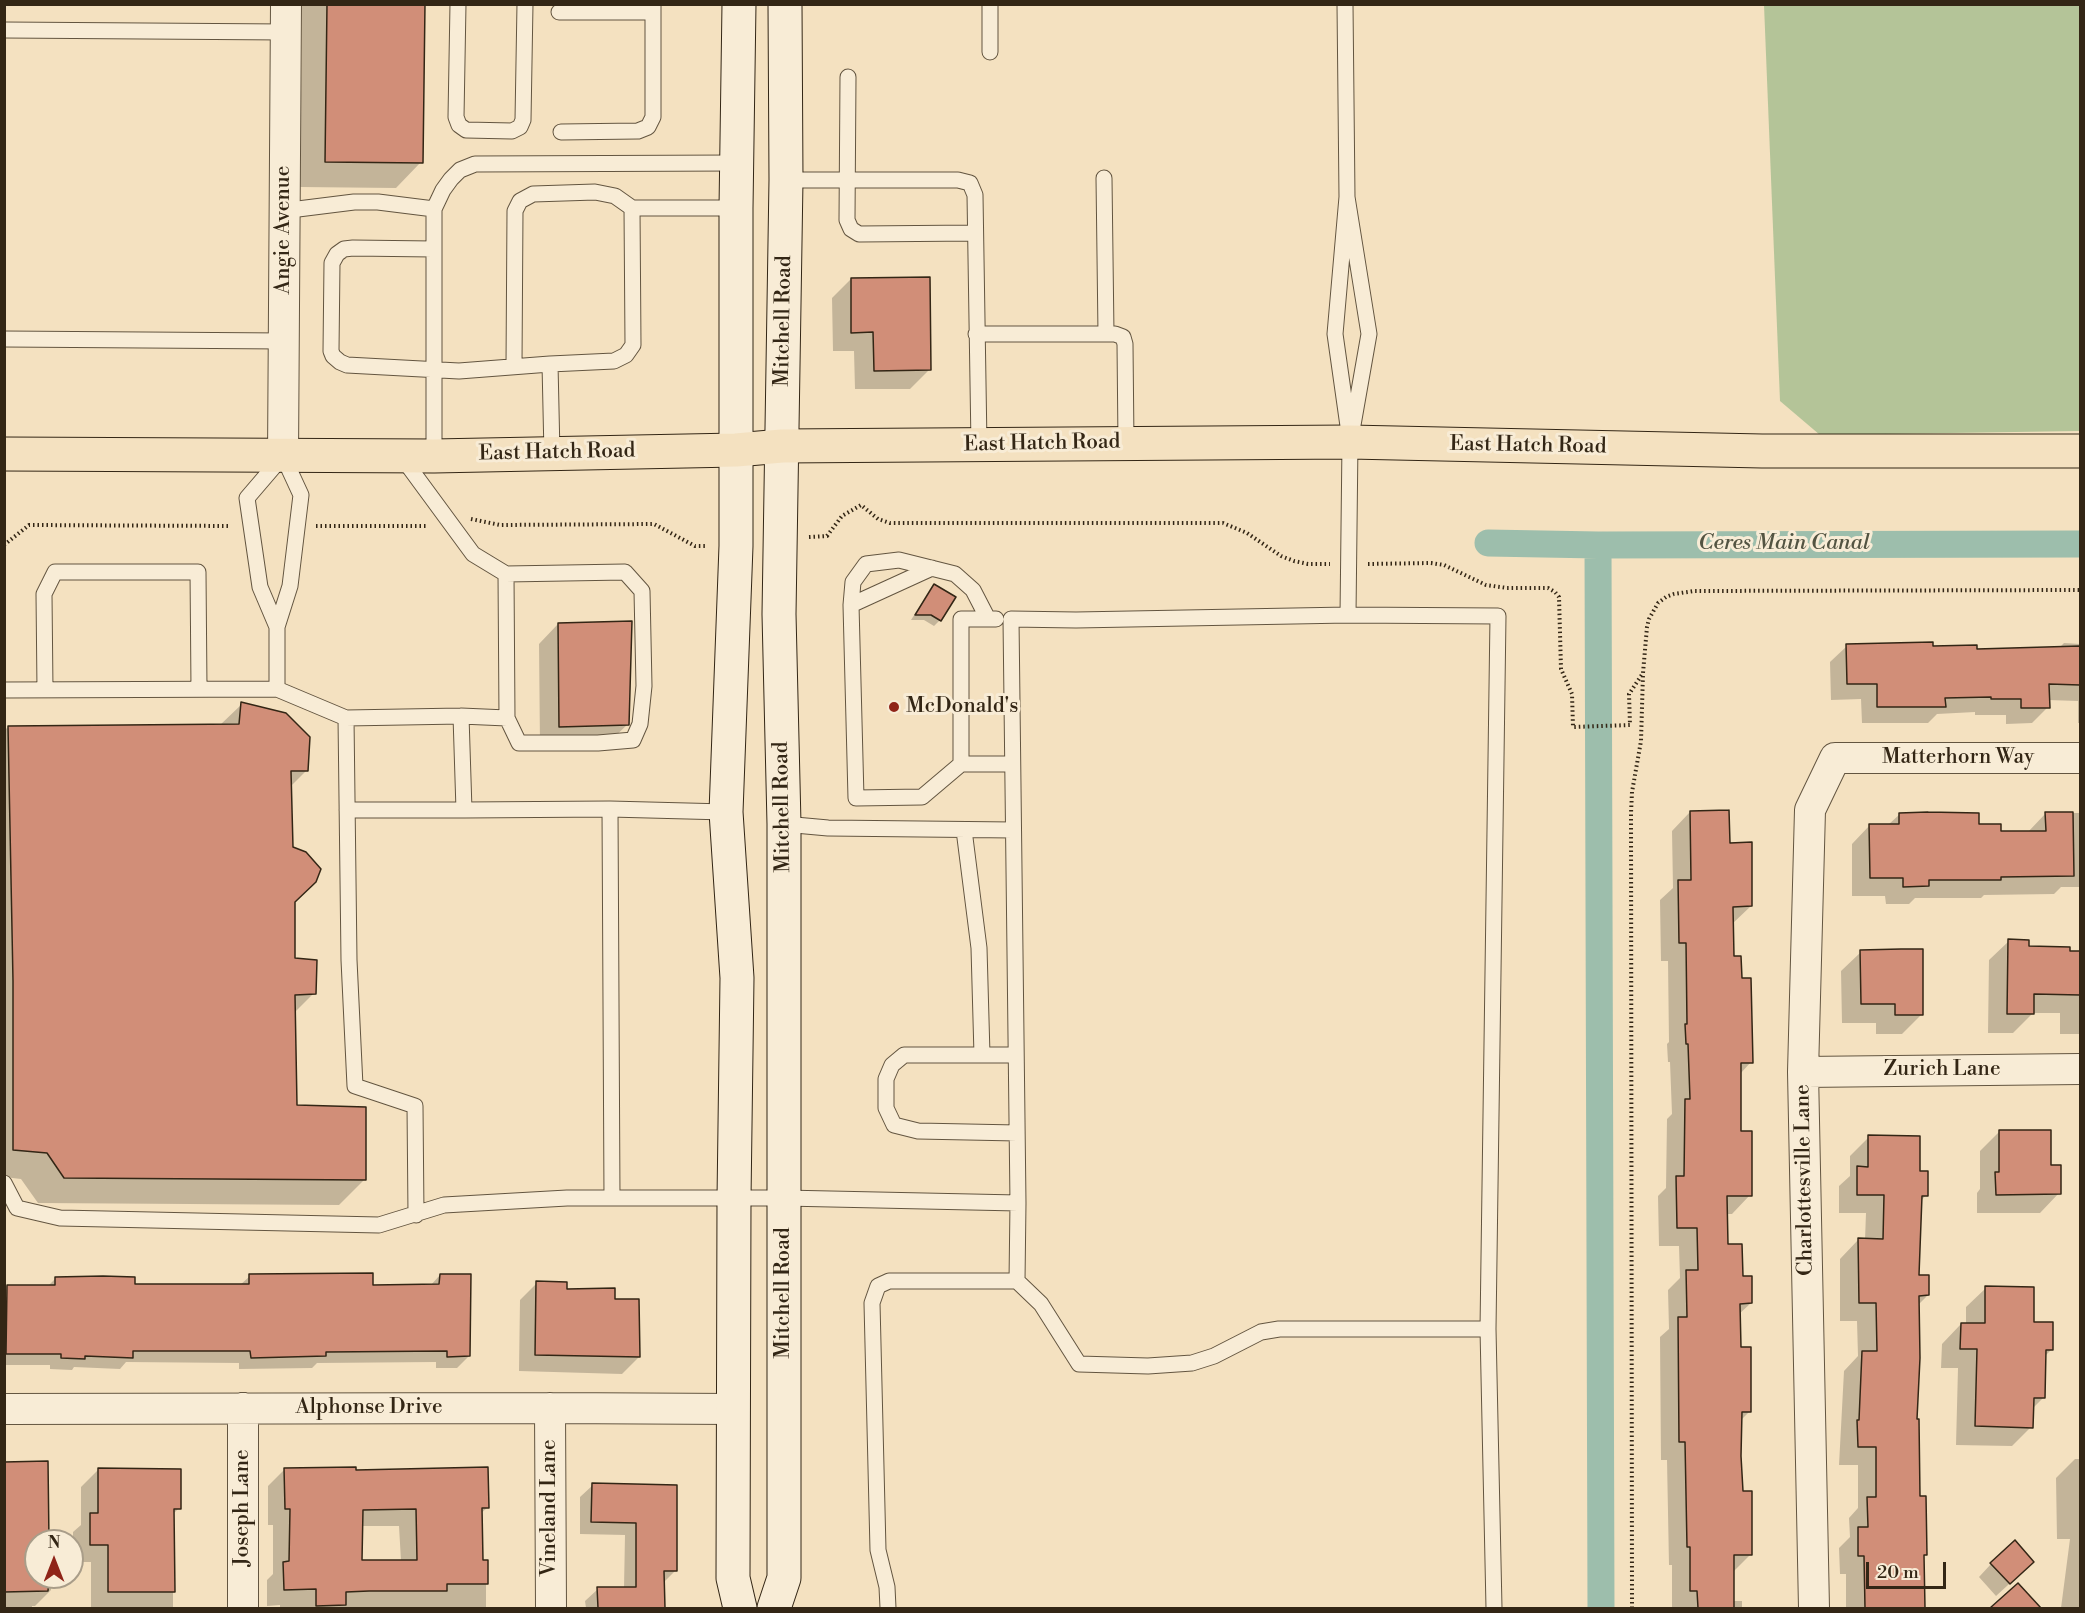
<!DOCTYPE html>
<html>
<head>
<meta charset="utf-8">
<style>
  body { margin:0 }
  #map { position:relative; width:2085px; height:1613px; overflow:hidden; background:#f4e1c0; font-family:"Libre Bodoni",serif }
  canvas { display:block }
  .frame { position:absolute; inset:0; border:6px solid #332615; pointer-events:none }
  .north { position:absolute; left:24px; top:1529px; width:60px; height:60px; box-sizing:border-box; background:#f8ecd6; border:2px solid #a99d89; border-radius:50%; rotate:0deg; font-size:16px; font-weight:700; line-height:24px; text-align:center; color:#332615 }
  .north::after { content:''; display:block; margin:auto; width:21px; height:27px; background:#8f2418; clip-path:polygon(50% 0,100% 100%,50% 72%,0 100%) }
  .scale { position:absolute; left:1866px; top:1562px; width:80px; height:27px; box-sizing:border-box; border:3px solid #332615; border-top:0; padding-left:8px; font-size:18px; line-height:21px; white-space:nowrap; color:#332615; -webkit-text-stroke:4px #f8ecd6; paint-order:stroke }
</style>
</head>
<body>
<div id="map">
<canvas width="2085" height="1613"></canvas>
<div class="frame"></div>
<div class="north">N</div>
<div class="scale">20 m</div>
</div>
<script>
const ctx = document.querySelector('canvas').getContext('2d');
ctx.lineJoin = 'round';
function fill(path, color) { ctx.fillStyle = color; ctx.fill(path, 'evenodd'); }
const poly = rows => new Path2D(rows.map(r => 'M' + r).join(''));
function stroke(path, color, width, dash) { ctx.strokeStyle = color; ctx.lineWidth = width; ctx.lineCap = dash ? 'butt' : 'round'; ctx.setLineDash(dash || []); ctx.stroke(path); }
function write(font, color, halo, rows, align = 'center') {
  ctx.font = font + ' "Libre Bodoni",serif'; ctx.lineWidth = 6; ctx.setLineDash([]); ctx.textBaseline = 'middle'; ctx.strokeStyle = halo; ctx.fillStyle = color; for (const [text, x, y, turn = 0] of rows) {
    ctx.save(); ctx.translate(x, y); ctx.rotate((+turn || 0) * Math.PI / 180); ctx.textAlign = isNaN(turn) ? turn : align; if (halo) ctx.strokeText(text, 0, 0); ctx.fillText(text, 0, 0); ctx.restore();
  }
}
const green = poly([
  [1764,5,2080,5,2080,431,1820,435,1780,401]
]);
const shadow = poly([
  [302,4,423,4,421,162,396,188,300,187],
  [851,279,930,369,910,389,855,389,854,351,833,351,832,298],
  [935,586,954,598,940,620,934,626,924,620,911,620,929,592],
  [558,624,628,724,608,743,540,746,539,644],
  [2064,643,2080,644,2080,723,2078,723,2078,701,2048,700,2048,707,2032,723,2006,724,2006,715,1975,715,1975,712,1937,714,1928,723,1862,723,1861,699,1831,700,1830,662,1847,646,1975,651,2059,648],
  [242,704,307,770,290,787,294,960,314,993,294,1013,295,1107,365,1179,339,1205,38,1203,21,1179,4,1177,4,731,8,727,219,726],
  [1690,812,1728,845,1751,906,1731,925,1732,957,1740,980,1751,1062,1740,1074,1740,1132,1750,1195,1732,1214,1726,1214,1727,1246,1751,1303,1738,1315,1739,1349,1750,1411,1740,1421,1741,1493,1750,1555,1732,1573,1732,1601,1742,1601,1742,1608,1672,1608,1672,1565,1669,1565,1667,1460,1661,1460,1660,1337,1669,1329,1668,1290,1680,1278,1679,1246,1659,1246,1658,1196,1666,1188,1667,1119,1672,1114,1670,1062,1668,1062,1667,1044,1669,1042,1668,961,1661,961,1660,900,1673,888,1672,831],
  [2046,813,2080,813,2080,887,2061,887,2054,894,1984,895,1981,898,1915,898,1909,904,1886,904,1885,896,1852,896,1852,844,1870,825,1888,825,1900,814,1978,825,2000,833,2028,832],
  [2009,941,2027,948,2080,953,2080,1034,2060,1034,2060,1013,2033,1013,2013,1033,1988,1033,1989,960],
  [1861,952,1922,1014,1902,1034,1876,1034,1876,1023,1842,1023,1841,971],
  [1999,1132,2050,1167,2059,1193,2040,1213,1977,1213,1977,1193,1980,1189,1980,1151],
  [1869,1137,1918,1172,1926,1195,1920,1202,1918,1276,1928,1295,1918,1305,1916,1420,1918,1498,1926,1554,1923,1557,1922,1608,1846,1608,1846,1574,1840,1574,1839,1548,1850,1537,1849,1518,1858,1508,1858,1465,1839,1465,1844,1371,1858,1356,1857,1321,1840,1321,1840,1259,1858,1240,1865,1240,1866,1213,1839,1213,1839,1186,1850,1176,1850,1156],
  [440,1275,469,1356,457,1368,436,1368,436,1362,317,1363,312,1368,239,1369,239,1363,126,1362,120,1369,74,1367,72,1370,50,1369,50,1365,4,1365,4,1286,47,1287,55,1279,133,1285,239,1286,250,1276,372,1286,430,1286],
  [537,1283,614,1301,639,1357,622,1374,519,1371,520,1300],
  [1986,1288,2032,1324,2052,1349,2044,1357,2043,1398,2032,1409,2031,1427,2012,1446,1956,1445,1958,1368,1941,1368,1942,1344,1961,1324,1966,1324,1966,1307],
  [2075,1459,2080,1459,2080,1608,2061,1608,2070,1539,2057,1539,2056,1478],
  [4,1463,48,1541,36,1541,36,1577,51,1577,51,1590,35,1606,32,1606,32,1608,4,1608],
  [99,1469,179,1508,173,1514,173,1608,91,1608,91,1562,73,1562,73,1532,81,1525,81,1487],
  [285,1469,355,1471,487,1508,480,1514,481,1561,486,1561,486,1608,280,1608,280,1605,267,1606,267,1580,273,1574,273,1525,268,1525,268,1486],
  [361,1526,399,1526,401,1561,360,1562],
  [593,1485,675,1486,675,1571,663,1583,663,1608,586,1608,585,1601,598,1589,624,1588,625,1535,580,1534,580,1497],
  [1991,1564,2020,1574,1996,1596,1979,1577],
  [2018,1586,2039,1608,1992,1608]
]);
const canal = poly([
  [1488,543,1598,545,2080,544],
  [1598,545,1601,1608]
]);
const building = poly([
  [327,4,425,4,423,163,325,162,327,4],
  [930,277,931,370,874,371,873,332,851,333,851,278,930,277],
  [934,584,956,597,941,621,931,615,915,615,934,584],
  [632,621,629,725,559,727,558,623,632,621],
  [1933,642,1933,646,1977,645,1977,649,2080,646,2080,685,2049,684,2050,708,2021,708,2021,699,1991,699,1991,697,1945,698,1946,707,1877,707,1877,684,1847,684,1846,644,1933,642],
  [241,702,286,713,310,737,308,771,291,771,293,847,306,852,321,869,316,882,295,902,295,958,317,960,316,994,295,995,297,1105,366,1107,366,1180,64,1178,47,1153,13,1150,13,981,8,726,239,724,241,702],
  [1729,810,1730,843,1752,842,1752,906,1733,907,1734,956,1741,956,1742,978,1751,978,1753,1063,1741,1063,1741,1131,1752,1131,1752,1196,1727,1196,1728,1244,1742,1244,1743,1276,1752,1276,1752,1303,1740,1304,1741,1347,1751,1347,1751,1412,1742,1412,1741,1456,1743,1491,1752,1491,1752,1555,1734,1555,1734,1608,1698,1608,1697,1591,1690,1591,1690,1547,1687,1547,1685,1442,1679,1442,1678,1317,1687,1317,1686,1270,1698,1270,1697,1228,1677,1228,1676,1176,1684,1176,1685,1099,1690,1099,1688,1044,1686,1044,1685,1024,1687,1024,1686,943,1679,943,1678,880,1691,880,1690,811,1729,810],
  [1928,812,1979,813,1979,824,2001,824,2001,831,2046,831,2045,812,2073,812,2074,876,2001,877,2001,880,1929,880,1929,886,1903,887,1903,878,1870,878,1869,824,1899,824,1899,813,1928,812],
  [2008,939,2029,940,2029,946,2070,947,2070,951,2080,951,2080,995,2034,994,2034,1014,2007,1014,2008,939],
  [1901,949,1923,949,1923,1015,1895,1015,1895,1004,1861,1004,1860,950,1901,949],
  [1999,1130,2051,1130,2051,1165,2061,1165,2061,1194,1996,1195,1995,1172,1999,1172,1999,1130],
  [1868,1135,1920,1136,1920,1171,1928,1171,1928,1196,1922,1196,1919,1275,1929,1275,1929,1295,1919,1296,1920,1358,1917,1419,1919,1419,1920,1496,1926,1496,1927,1555,1924,1555,1925,1608,1865,1608,1864,1556,1858,1556,1858,1527,1868,1527,1867,1497,1876,1497,1876,1447,1858,1447,1857,1420,1859,1420,1862,1351,1877,1351,1876,1303,1859,1303,1858,1238,1883,1239,1884,1195,1857,1195,1857,1166,1868,1167,1868,1135],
  [373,1273,373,1285,439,1284,440,1274,471,1274,470,1356,447,1357,447,1351,326,1352,326,1356,251,1358,250,1351,133,1351,133,1358,85,1356,85,1359,61,1358,61,1354,6,1354,7,1285,55,1285,55,1277,103,1276,135,1277,135,1284,249,1284,249,1274,373,1273],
  [536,1281,567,1282,567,1289,615,1288,615,1299,639,1299,640,1357,535,1355,536,1281],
  [1985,1286,2034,1287,2034,1322,2053,1322,2053,1350,2046,1350,2045,1398,2034,1398,2033,1428,1975,1426,1977,1349,1960,1349,1961,1323,1985,1323,1985,1286],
  [48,1461,49,1541,36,1541,36,1577,49,1577,48,1591,4,1592,4,1462,48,1461],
  [356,1467,356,1470,488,1467,489,1508,482,1508,483,1560,488,1560,488,1584,447,1584,447,1591,369,1591,346,1592,346,1605,316,1606,316,1589,284,1590,283,1562,289,1561,290,1509,285,1509,284,1468,356,1467],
  [416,1509,417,1560,362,1560,363,1510,416,1509],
  [98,1468,181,1469,181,1509,174,1509,175,1592,108,1592,108,1545,90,1545,90,1513,98,1513,98,1468],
  [592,1483,677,1485,677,1571,664,1571,665,1608,598,1608,597,1587,636,1587,636,1523,591,1522,592,1483],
  [2015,1540,2034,1562,2010,1584,1990,1563,2015,1540],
  [2018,1583,2041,1608,1990,1608,2018,1583]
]);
const path = poly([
  [471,519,500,525,654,524,695,546,706,546],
  [316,526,426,526],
  [809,537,827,536,842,516,861,505,878,519,890,523,1223,523,1247,533,1281,556,1294,561,1308,564,1330,564],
  [4,545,29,525,231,526],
  [1368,564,1431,563,1444,565,1486,585,1507,588,1548,588,1555,592,1559,597,1561,669,1572,694,1573,727,1630,725,1629,694,1643,673],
  [1632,1608,1631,813,1632,792,1641,741,1643,673,1647,627,1649,619,1658,603,1666,597,1674,594,1694,591,2080,590]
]);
const lane = poly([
  [458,4,456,117,459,125,466,130,512,131,520,127,523,120,525,4],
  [990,4,990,52],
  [1345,4,1347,197,1335,334,1348,426],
  [559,12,653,12],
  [4,30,285,32],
  [848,77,847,220,851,229,859,234,975,233],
  [561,132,638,131,648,127,653,117,653,4],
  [1104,178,1106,334],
  [786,180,958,180,970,183,975,195,979,445],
  [284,208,298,209,354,202,378,202,434,209,443,190,451,179,460,170,475,164,736,163],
  [433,249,353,248,344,249,337,254,332,263,331,351,333,356,340,362,347,365,459,371,550,364],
  [976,334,1115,334,1123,337,1125,344,1126,443],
  [4,339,284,341],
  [514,365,515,211,520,201,533,194,595,192,615,196,632,208],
  [552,454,550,364,614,361,626,355,633,345,632,208,736,208],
  [283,456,301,495,290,586,277,627,260,587,247,498,283,456],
  [401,456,473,554,506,574,625,572,642,591,644,686,640,724,633,740,598,743,519,743,507,718],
  [434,456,434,209],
  [851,605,932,568],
  [1348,615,1498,616,1488,1329,1494,1608],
  [996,619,961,619,961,764,1012,764],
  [277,627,277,689],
  [4,690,277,689,346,718,461,716,507,718,506,574],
  [45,690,44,594,55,572,198,572,199,689],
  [461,716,464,810,610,809],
  [346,718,349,960,355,1086,415,1106,416,1215],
  [961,764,922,797,856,798,851,605,853,582,866,564,899,560,955,574,973,590,988,619],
  [347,810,464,810],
  [784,824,828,828,1013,830],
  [964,830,979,948,982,1055],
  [1016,1055,904,1055,892,1065,886,1079,886,1108,894,1125,918,1131,1017,1133],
  [4,1183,17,1208,60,1218,379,1225,444,1205,567,1198,784,1198,1018,1203,1011,619,1076,620,1348,615,1350,442,1369,334,1347,197],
  [612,1198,610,809,726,812],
  [1018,1203,1017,1281,1041,1304,1079,1364,1148,1366,1192,1363,1214,1356,1261,1332,1279,1329,1488,1329],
  [888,1608,887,1587,878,1550,872,1303,878,1286,889,1281,1017,1281]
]);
const street = poly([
  [283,456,286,4],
  [1803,1072,2080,1069],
  [243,1408,243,1608],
  [550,1408,551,1608],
  [4,1409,550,1408,734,1409],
  [1814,1608,1803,1072,1810,810,1835,758,2080,758]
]);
const secondary = poly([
  [739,4,736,208,736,546,726,812,737,978,734,1199,733,1578,740,1608],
  [774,1608,784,1578,784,824,779,614,786,180,785,4]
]);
const primary = poly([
  [4,454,434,456,736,450,782,446,1350,442,1762,451,2080,451]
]);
const markers = [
  [894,707,6,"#8f2418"]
];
const streetNames = [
  ["Angie Avenue",284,230,-90],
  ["Mitchell Road",784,321,-89],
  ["East Hatch Road",1042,444,-1],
  ["East Hatch Road",1528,446,1],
  ["East Hatch Road",557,453,-1],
  ["Matterhorn Way",1958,758],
  ["Mitchell Road",783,807,-91],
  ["Zurich Lane",1942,1070],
  ["Charlottesville Lane",1805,1180,-91],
  ["Mitchell Road",784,1293,-90],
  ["Alphonse Drive",369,1408],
  ["Joseph Lane",243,1508,-90],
  ["Vineland Lane",550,1508,-90]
];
const poiNames = [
  ["McDonald's",906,707]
];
const waterNames = [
  ["Ceres Main Canal",1784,544]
];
fill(green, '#b4c498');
fill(shadow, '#0003');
stroke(canal, '#9dbeac', 27);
fill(building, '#d18e78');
stroke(building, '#332615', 1.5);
stroke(lane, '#635540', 17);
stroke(street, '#635540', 32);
stroke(secondary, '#332615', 35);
stroke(primary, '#332615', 35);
stroke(path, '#332615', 4, [1.5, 3]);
stroke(lane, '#f8ecd6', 15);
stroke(street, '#f8ecd6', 30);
stroke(secondary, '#f8ecd6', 33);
stroke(primary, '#f4e1c0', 33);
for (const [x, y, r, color] of markers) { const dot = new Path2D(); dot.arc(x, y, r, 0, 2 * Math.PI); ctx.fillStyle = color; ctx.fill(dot); stroke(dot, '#f8ecd6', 2); }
write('21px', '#332615', '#f8ecd6', streetNames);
write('21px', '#332615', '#f8ecd6', poiNames, 'left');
write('italic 22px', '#535442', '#f8ecd6', waterNames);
</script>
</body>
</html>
